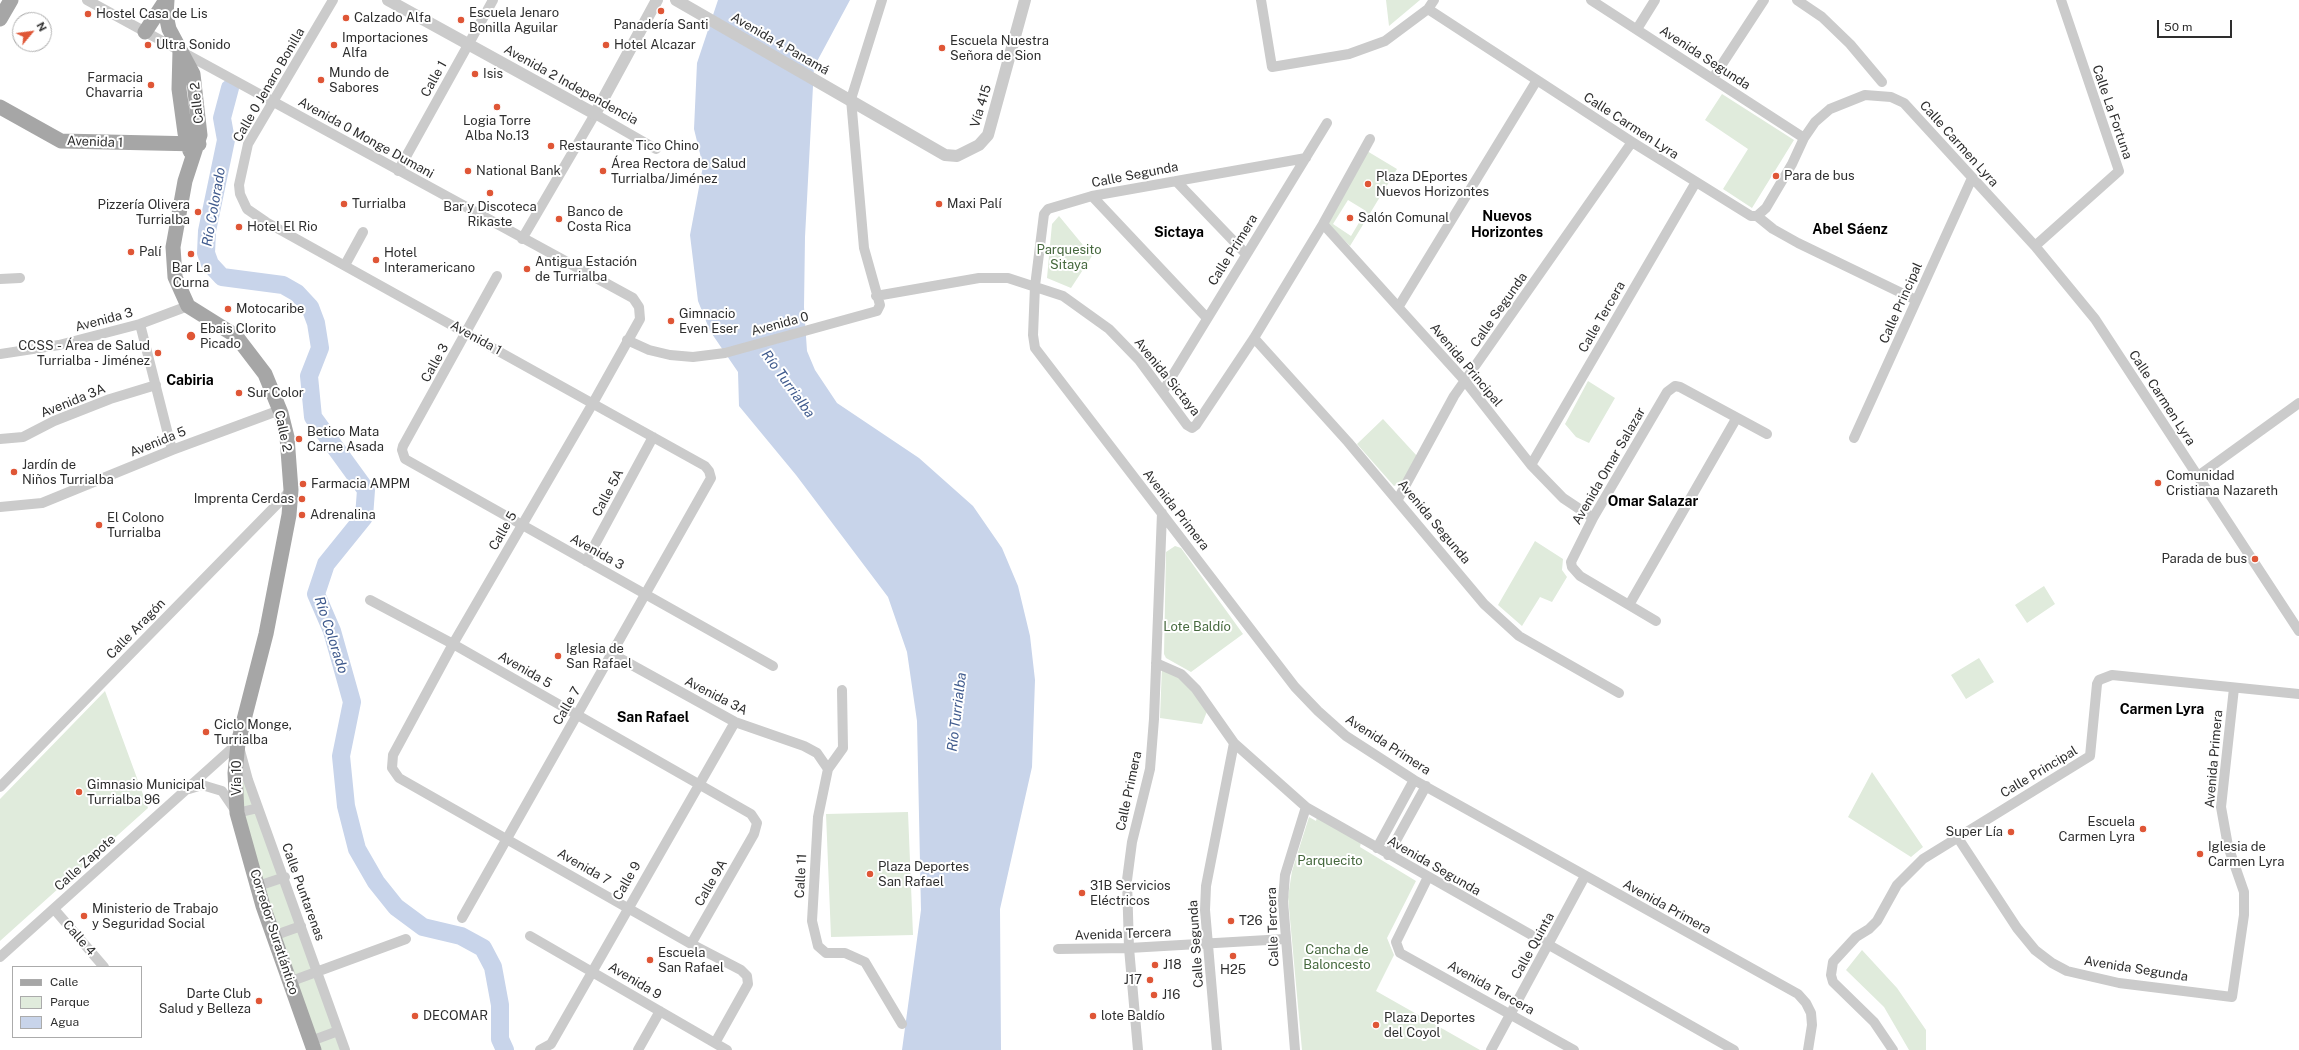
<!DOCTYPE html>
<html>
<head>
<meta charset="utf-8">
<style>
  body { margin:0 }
  #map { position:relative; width:2299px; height:1050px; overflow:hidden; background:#fff; font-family:"Public Sans",sans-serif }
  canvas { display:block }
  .legend { position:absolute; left:12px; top:966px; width:130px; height:72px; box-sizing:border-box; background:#fff; border:1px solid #ababab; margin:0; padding:5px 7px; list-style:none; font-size:12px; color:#2e2e2e }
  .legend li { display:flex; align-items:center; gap:8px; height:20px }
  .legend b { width:20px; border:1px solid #ababab }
  .north { position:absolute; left:12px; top:12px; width:40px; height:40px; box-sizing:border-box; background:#fff; border:1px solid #ababab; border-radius:50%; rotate:61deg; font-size:11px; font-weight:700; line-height:16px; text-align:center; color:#2e2e2e }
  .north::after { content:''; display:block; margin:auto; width:14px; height:18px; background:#df5636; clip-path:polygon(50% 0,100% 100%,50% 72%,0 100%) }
  .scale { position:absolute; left:2157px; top:20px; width:75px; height:18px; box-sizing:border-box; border:2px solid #2e2e2e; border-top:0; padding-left:5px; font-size:12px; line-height:14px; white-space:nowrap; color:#2e2e2e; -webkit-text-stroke:3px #fff; paint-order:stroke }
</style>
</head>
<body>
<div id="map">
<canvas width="2299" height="1050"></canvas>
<ul class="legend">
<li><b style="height:5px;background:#a6a6a6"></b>Calle</li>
<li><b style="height:11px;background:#e0ebdc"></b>Parque</li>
<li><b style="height:11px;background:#c8d4ea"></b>Agua</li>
</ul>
<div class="north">N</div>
<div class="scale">50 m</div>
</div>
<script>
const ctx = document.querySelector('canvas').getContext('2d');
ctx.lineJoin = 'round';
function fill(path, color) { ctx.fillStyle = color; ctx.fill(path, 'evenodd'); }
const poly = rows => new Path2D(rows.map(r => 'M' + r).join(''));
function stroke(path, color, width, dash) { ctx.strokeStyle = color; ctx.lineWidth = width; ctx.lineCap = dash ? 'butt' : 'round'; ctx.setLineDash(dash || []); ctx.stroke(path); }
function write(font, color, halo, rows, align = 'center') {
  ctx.font = font + ' "Public Sans",sans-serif'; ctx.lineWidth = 4; ctx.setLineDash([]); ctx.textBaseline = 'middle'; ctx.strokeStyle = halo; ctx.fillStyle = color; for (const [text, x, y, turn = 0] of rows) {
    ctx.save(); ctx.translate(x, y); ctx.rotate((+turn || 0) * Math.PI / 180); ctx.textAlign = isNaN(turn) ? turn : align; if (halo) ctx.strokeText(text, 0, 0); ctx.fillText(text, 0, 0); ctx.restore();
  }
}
const green = poly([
  [1386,0,1420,0,1389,26],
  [1722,94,1794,140,1752,208,1723,189,1748,149,1705,120],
  [1367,151,1397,169,1350,246,1327,223],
  [1348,200,1366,211,1351,236,1333,224],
  [1059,216,1092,256,1071,288,1047,278,1052,224],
  [1588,381,1615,398,1589,443,1576,437,1565,424],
  [1383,419,1417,456,1405,481,1394,486,1357,444],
  [1535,541,1563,559,1562,570,1567,577,1552,602,1540,597,1522,626,1498,605],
  [1175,546,1181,548,1243,634,1191,672,1166,658,1164,654,1166,552],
  [2044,586,2055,604,2027,623,2015,605],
  [1979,658,1994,682,1966,699,1951,675],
  [1162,666,1190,684,1208,709,1202,724,1160,718],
  [105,691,148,808,0,941,0,799],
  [241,764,341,1050,317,1050,267,908,243,817],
  [1872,772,1923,847,1911,857,1848,817],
  [908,812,913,935,831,937,826,814],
  [1309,817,1316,821,1317,817,1361,842,1360,847,1416,881,1387,938,1394,955,1376,991,1480,1050,1302,1050,1288,897,1292,871],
  [1862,950,1897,988,1926,1030,1926,1050,1909,1050,1884,1007,1846,970]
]);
const water = poly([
  [718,0,850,0,814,67,805,237,804,307,807,351,815,370,837,403,919,458,973,506,1002,548,1018,586,1030,636,1035,680,1032,767,1000,909,1001,1050,902,1050,921,910,917,721,907,652,888,597,796,475,739,406,738,372,710,331,698,301,690,235,703,166,694,129,697,63]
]);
const river = poly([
  [230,88,222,118,226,140,207,231,206,253,210,264,222,277,283,285,297,293,310,307,316,323,320,348,309,376,313,417,366,490,364,517,326,564,316,594,332,631,352,702,341,756,346,806,357,849,376,882,396,907,423,927,461,936,483,948,493,967,500,1005,500,1039,505,1050]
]);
const minor = poly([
  [87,0,633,298,639,307,640,319,593,403,453,644,393,755,392,768,399,778,691,944,741,970,747,976,748,984,715,1043],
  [333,0,248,144,239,185,240,194,247,209,266,222,705,466,709,471,711,478,462,918],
  [1261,0,1272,67,1349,54,1385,41,1428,9,1434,0],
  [1591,0,1804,138],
  [1797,0,1822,17,1850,44,1882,82],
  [1428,9,1632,142,1751,216,1757,216,1766,208,1792,164,1804,138,1815,122,1830,109,1865,95,1891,97,1904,103,2035,246,2095,319,2299,631],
  [1637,29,1655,0],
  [1713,78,1764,0],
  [1306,158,1092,196,1048,209,1044,214,1035,286,1033,335,1035,348,1295,687,1318,711,1346,736,1414,780,1798,994,1806,1003,1811,1013,1812,1025,1808,1050],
  [398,171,493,0],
  [1176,181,1246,254],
  [1092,196,1206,317],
  [1757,216,1773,229,1798,243,1916,300],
  [1323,224,1465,381,1531,465,1563,498,1593,518],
  [522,239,595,114,656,149],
  [2035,246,2119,171,2061,0],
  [345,265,363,232],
  [497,276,403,446,402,450,405,459,773,666],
  [0,279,20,278],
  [876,296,979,278,1008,278,1063,296,1109,329,1139,360,1187,425,1192,428,1196,425,1254,338,1323,224,1370,139],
  [1399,306,1537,80],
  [140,324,172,450],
  [1254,338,1348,442,1484,604,1519,636,1619,693],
  [627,340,649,350,670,355,693,357,725,353,877,311,880,305,864,248,851,99,882,0],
  [0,354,59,345,140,324,188,306],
  [1163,391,1327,123],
  [1854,438,1972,178],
  [0,439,23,437,54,421,110,399,156,385],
  [1531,465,1696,182],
  [2198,476,2299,403],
  [1398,499,1454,396,1632,142],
  [0,507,42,503,172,450,280,410],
  [586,561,653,437],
  [370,600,453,644,751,814,757,823,754,834,691,944],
  [1629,605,1736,419],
  [1656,621,1580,576,1572,567,1571,562,1593,518,1667,392,1675,386,1680,387,1767,434],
  [612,654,735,722,804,746,817,753,828,769],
  [1156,663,1181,674,1196,689,1234,743,1306,807,1734,1050],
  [842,690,843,748,828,769,818,817,812,921,818,946,826,953,845,953,865,962,902,1024],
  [0,787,291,490],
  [189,789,202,785,222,791,237,813,258,808],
  [1958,838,2017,928,2035,950,2052,963,2067,971,2119,983,2232,997,2244,915,2244,892,2228,846,2221,807,2234,688],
  [1377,848,1414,780],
  [1388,855,1426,786],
  [1428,877,1396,942,1400,953,1574,1050],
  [258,886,285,877],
  [54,909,104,967],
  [273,936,301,926],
  [530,936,727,1050],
  [1058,949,1129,948,1285,939],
  [0,957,238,743,248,780,345,1050],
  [289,982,406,939],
  [311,1041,338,1031],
  [540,1050,551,1044,735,722],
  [638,1050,660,1011],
  [1138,1050,1129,948,1127,880,1132,842,1150,769,1154,719,1162,513],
  [1217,1050,1205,910,1206,886,1234,743],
  [1295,1050,1283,901,1285,875,1306,807],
  [1491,1050,1585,876],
  [1893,1050,1874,1022,1833,982,1831,975,1833,962,1856,937,1869,929,1877,921,1897,885,1923,859,2090,756,2097,684,2099,680,2112,675,2299,694]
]);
const tertiary = poly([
  [388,0,595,114,657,0],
  [676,0,945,155,957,156,979,145,988,135,1025,0]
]);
const primary = poly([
  [167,0,166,15,169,29,193,74,200,135,185,181,173,247,175,277,188,306,236,336,265,374,281,413,287,437,291,490,289,515,266,634,238,743,235,773,237,813,263,906,314,1050],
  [0,19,11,0],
  [145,32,166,0],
  [180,51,179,89,185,133,190,151],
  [0,107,61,141,199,144]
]);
const markers = [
  [661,11,4,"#df5636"],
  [88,14,4,"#df5636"],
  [346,18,4,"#df5636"],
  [461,20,4,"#df5636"],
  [148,45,4,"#df5636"],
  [334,45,4,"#df5636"],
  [606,45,4,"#df5636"],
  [942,48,4,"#df5636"],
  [475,74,4,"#df5636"],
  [321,80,4,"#df5636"],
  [151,85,4,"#df5636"],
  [497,107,4,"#df5636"],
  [551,146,4,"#df5636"],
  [468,171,4,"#df5636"],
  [603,171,4,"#df5636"],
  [1776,176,4,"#df5636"],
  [1368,184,4,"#df5636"],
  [490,193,4,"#df5636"],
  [344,204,4,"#df5636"],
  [939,204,4,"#df5636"],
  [198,212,4,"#df5636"],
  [1350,218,4,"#df5636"],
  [559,219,4,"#df5636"],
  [239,227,4,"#df5636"],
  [131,252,4,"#df5636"],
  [191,254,4,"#df5636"],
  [376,260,4,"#df5636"],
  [527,269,4,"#df5636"],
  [228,309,4,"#df5636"],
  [671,321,4,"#df5636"],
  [191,336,5,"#df5636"],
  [158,353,4,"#df5636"],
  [239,393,4,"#df5636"],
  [299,439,4,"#df5636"],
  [14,472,4,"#df5636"],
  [2158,483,4,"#df5636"],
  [303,484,4,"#df5636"],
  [302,499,4,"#df5636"],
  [302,515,4,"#df5636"],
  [99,525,4,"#df5636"],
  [2255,559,4,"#df5636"],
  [558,656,4,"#df5636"],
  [206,732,4,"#df5636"],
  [79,792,4,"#df5636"],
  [2143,829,4,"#df5636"],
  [2011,832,4,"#df5636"],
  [2200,854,4,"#df5636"],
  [870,874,4,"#df5636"],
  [1082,893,4,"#df5636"],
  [84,916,4,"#df5636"],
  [1231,921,4,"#df5636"],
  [1233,956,4,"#df5636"],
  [650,960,4,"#df5636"],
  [1155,965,4,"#df5636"],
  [1150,980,4,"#df5636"],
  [1154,995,4,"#df5636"],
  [259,1001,4,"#df5636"],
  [415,1016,4,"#df5636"],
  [1093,1016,4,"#df5636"],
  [1376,1025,4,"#df5636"]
];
const poiNames = [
  ["Escuela Jenaro",469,13],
  ["Bonilla Aguilar",469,28],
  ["Hostel Casa de Lis",96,14],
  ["Calzado Alfa",354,18],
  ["Panadería Santi",661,25,"center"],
  ["Importaciones",342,38],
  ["Alfa",342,53],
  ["Escuela Nuestra",950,41],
  ["Señora de Sion",950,56],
  ["Ultra Sonido",156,45],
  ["Hotel Alcazar",614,45],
  ["Mundo de",329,73],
  ["Sabores",329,88],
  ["Isis",483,74],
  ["Farmacia",143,78,"right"],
  ["Chavarria",143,93,"right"],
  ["Logia Torre",497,121,"center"],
  ["Alba No.13",497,136,"center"],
  ["Restaurante Tico Chino",559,146],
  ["Área Rectora de Salud",611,164],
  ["Turrialba/Jiménez",611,179],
  ["National Bank",476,171],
  ["Para de bus",1784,176],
  ["Plaza DEportes",1376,177],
  ["Nuevos Horizontes",1376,192],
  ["Turrialba",352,204],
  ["Maxi Palí",947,204],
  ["Pizzería Olivera",190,205,"right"],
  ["Turrialba",190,220,"right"],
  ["Bar y Discoteca",490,207,"center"],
  ["Rikaste",490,222,"center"],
  ["Banco de",567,212],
  ["Costa Rica",567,227],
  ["Salón Comunal",1358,218],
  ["Hotel El Rio",247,227],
  ["Palí",139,252],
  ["Hotel",384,253],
  ["Interamericano",384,268],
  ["Antigua Estación",535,262],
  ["de Turrialba",535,277],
  ["Bar La",191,268,"center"],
  ["Curna",191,283,"center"],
  ["Motocaribe",236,309],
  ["Gimnacio",679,314],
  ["Even Eser",679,329],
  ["Ebais Clorito",200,329],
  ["Picado",200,344],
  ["CCSS - Área de Salud",150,346,"right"],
  ["Turrialba - Jiménez",150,361,"right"],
  ["Sur Color",247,393],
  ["Betico Mata",307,432],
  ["Carne Asada",307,447],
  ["Jardín de",22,465],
  ["Niños Turrialba",22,480],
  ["Comunidad",2166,476],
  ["Cristiana Nazareth",2166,491],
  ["Farmacia AMPM",311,484],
  ["Imprenta Cerdas",294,499,"right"],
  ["Adrenalina",310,515],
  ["El Colono",107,518],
  ["Turrialba",107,533],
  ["Parada de bus",2247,559,"right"],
  ["Iglesia de",566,649],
  ["San Rafael",566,664],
  ["Ciclo Monge,",214,725],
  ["Turrialba",214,740],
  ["Gimnasio Municipal",87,785],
  ["Turrialba 96",87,800],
  ["Escuela",2135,822,"right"],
  ["Carmen Lyra",2135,837,"right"],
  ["Super Lía",2003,832,"right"],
  ["Iglesia de",2208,847],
  ["Carmen Lyra",2208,862],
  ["Plaza Deportes",878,867],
  ["San Rafael",878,882],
  ["31B Servicios",1090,886],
  ["Eléctricos",1090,901],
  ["Ministerio de Trabajo",92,909],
  ["y Seguridad Social",92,924],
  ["T26",1239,921],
  ["Escuela",658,953],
  ["San Rafael",658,968],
  ["J18",1163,965],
  ["H25",1233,970,"center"],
  ["J17",1142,980,"right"],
  ["Darte Club",251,994,"right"],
  ["Salud y Belleza",251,1009,"right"],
  ["J16",1162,995],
  ["DECOMAR",423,1016],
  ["lote Baldío",1101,1016],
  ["Plaza Deportes",1384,1018],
  ["del Coyol",1384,1033]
];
const streetNames = [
  ["Avenida 4 Panamá",780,44,30],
  ["Avenida Segunda",1705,58,33],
  ["Calle 1",434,79,-61],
  ["Calle 0 Jenaro Bonilla",269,85,-60],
  ["Avenida 2 Independencia",571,85,29],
  ["Calle 2",197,103,-96],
  ["Vía 415",981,106,-73],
  ["Calle La Fortuna",2112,112,71],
  ["Calle Carmen Lyra",1631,126,33],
  ["Avenida 0 Monge Dumani",366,138,29],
  ["Avenida 1",95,142,2],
  ["Calle Carmen Lyra",1959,144,48],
  ["Calle Segunda",1135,175,-11],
  ["Calle Primera",1233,250,-58],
  ["Calle Principal",1901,303,-66],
  ["Calle Segunda",1499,310,-55],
  ["Calle Tercera",1602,317,-60],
  ["Avenida 3",104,320,-15],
  ["Avenida 0",780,324,-15],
  ["Avenida 1",476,338,29],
  ["Calle 3",435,363,-61],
  ["Avenida Principal",1466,365,50],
  ["Avenida Sictaya",1167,377,51],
  ["Calle Carmen Lyra",2162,398,57],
  ["Avenida 3A",73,401,-22],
  ["Calle 2",283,431,78],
  ["Avenida 5",158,442,-22],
  ["Avenida Omar Salazar",1609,466,-60],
  ["Calle 5A",608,493,-62],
  ["Avenida Primera",1176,510,52],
  ["Avenida Segunda",1434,522,50],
  ["Calle 5",503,531,-60],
  ["Avenida 3",597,552,29],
  ["Calle Aragón",136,629,-46],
  ["Avenida 5",525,670,30],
  ["Avenida 3A",716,696,27],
  ["Calle 7",567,706,-60],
  ["Avenida Primera",1388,745,33],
  ["Avenida Primera",2214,759,-85],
  ["Calle Principal",2039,772,-31],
  ["Vía 10",237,778,-90],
  ["Calle Primera",1129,791,-78],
  ["Calle Zapote",85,863,-42],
  ["Avenida Segunda",1434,866,30],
  ["Avenida 7",584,867,30],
  ["Calle 11",801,876,-87],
  ["Calle 9",627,881,-60],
  ["Calle 9A",711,883,-60],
  ["Calle Puntarenas",303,892,70],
  ["Avenida Primera",1667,907,29],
  ["Calle Tercera",1273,927,-92],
  ["Corredor Suratlántico",274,932,72],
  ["Avenida Tercera",1123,934,-2],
  ["Calle 4",79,938,49],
  ["Calle Segunda",1196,944,-94],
  ["Calle Quinta",1533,946,-61],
  ["Avenida Segunda",2136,969,9],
  ["Avenida 9",635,981,31],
  ["Avenida Tercera",1491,988,29]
];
const parkNames = [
  ["Parquesito",1069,250],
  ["Sitaya",1069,265],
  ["Lote Baldío",1197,627],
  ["Parquecito",1330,861],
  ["Cancha de",1337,950],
  ["Baloncesto",1337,965]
];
const waterNames = [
  ["Río Colorado",214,207,-80],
  ["Río Turrialba",788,384,54],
  ["Río Colorado",331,635,72],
  ["Río Turrialba",957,712,-83]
];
const neighbourhoodNames = [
  ["Nuevos",1507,217],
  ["Horizontes",1507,233],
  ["Abel Sáenz",1850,230],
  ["Sictaya",1179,233],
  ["Cabiria",190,381],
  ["Omar Salazar",1653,502],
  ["Carmen Lyra",2162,710],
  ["San Rafael",653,718]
];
fill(green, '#e0ebdc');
fill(water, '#c8d4ea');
stroke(river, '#c8d4ea', 18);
stroke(minor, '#cbcbcb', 10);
stroke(tertiary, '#cbcbcb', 12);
stroke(primary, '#a6a6a6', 15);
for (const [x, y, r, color] of markers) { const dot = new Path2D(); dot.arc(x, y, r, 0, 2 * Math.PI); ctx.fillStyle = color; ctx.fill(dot); stroke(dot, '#fff', 1.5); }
write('13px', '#2e2e2e', '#fff', poiNames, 'left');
write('13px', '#2e2e2e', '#fff', streetNames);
write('13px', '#45683d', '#fff', parkNames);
write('italic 14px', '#3f5a8d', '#fff', waterNames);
write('bold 14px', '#000', '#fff', neighbourhoodNames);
</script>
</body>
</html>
